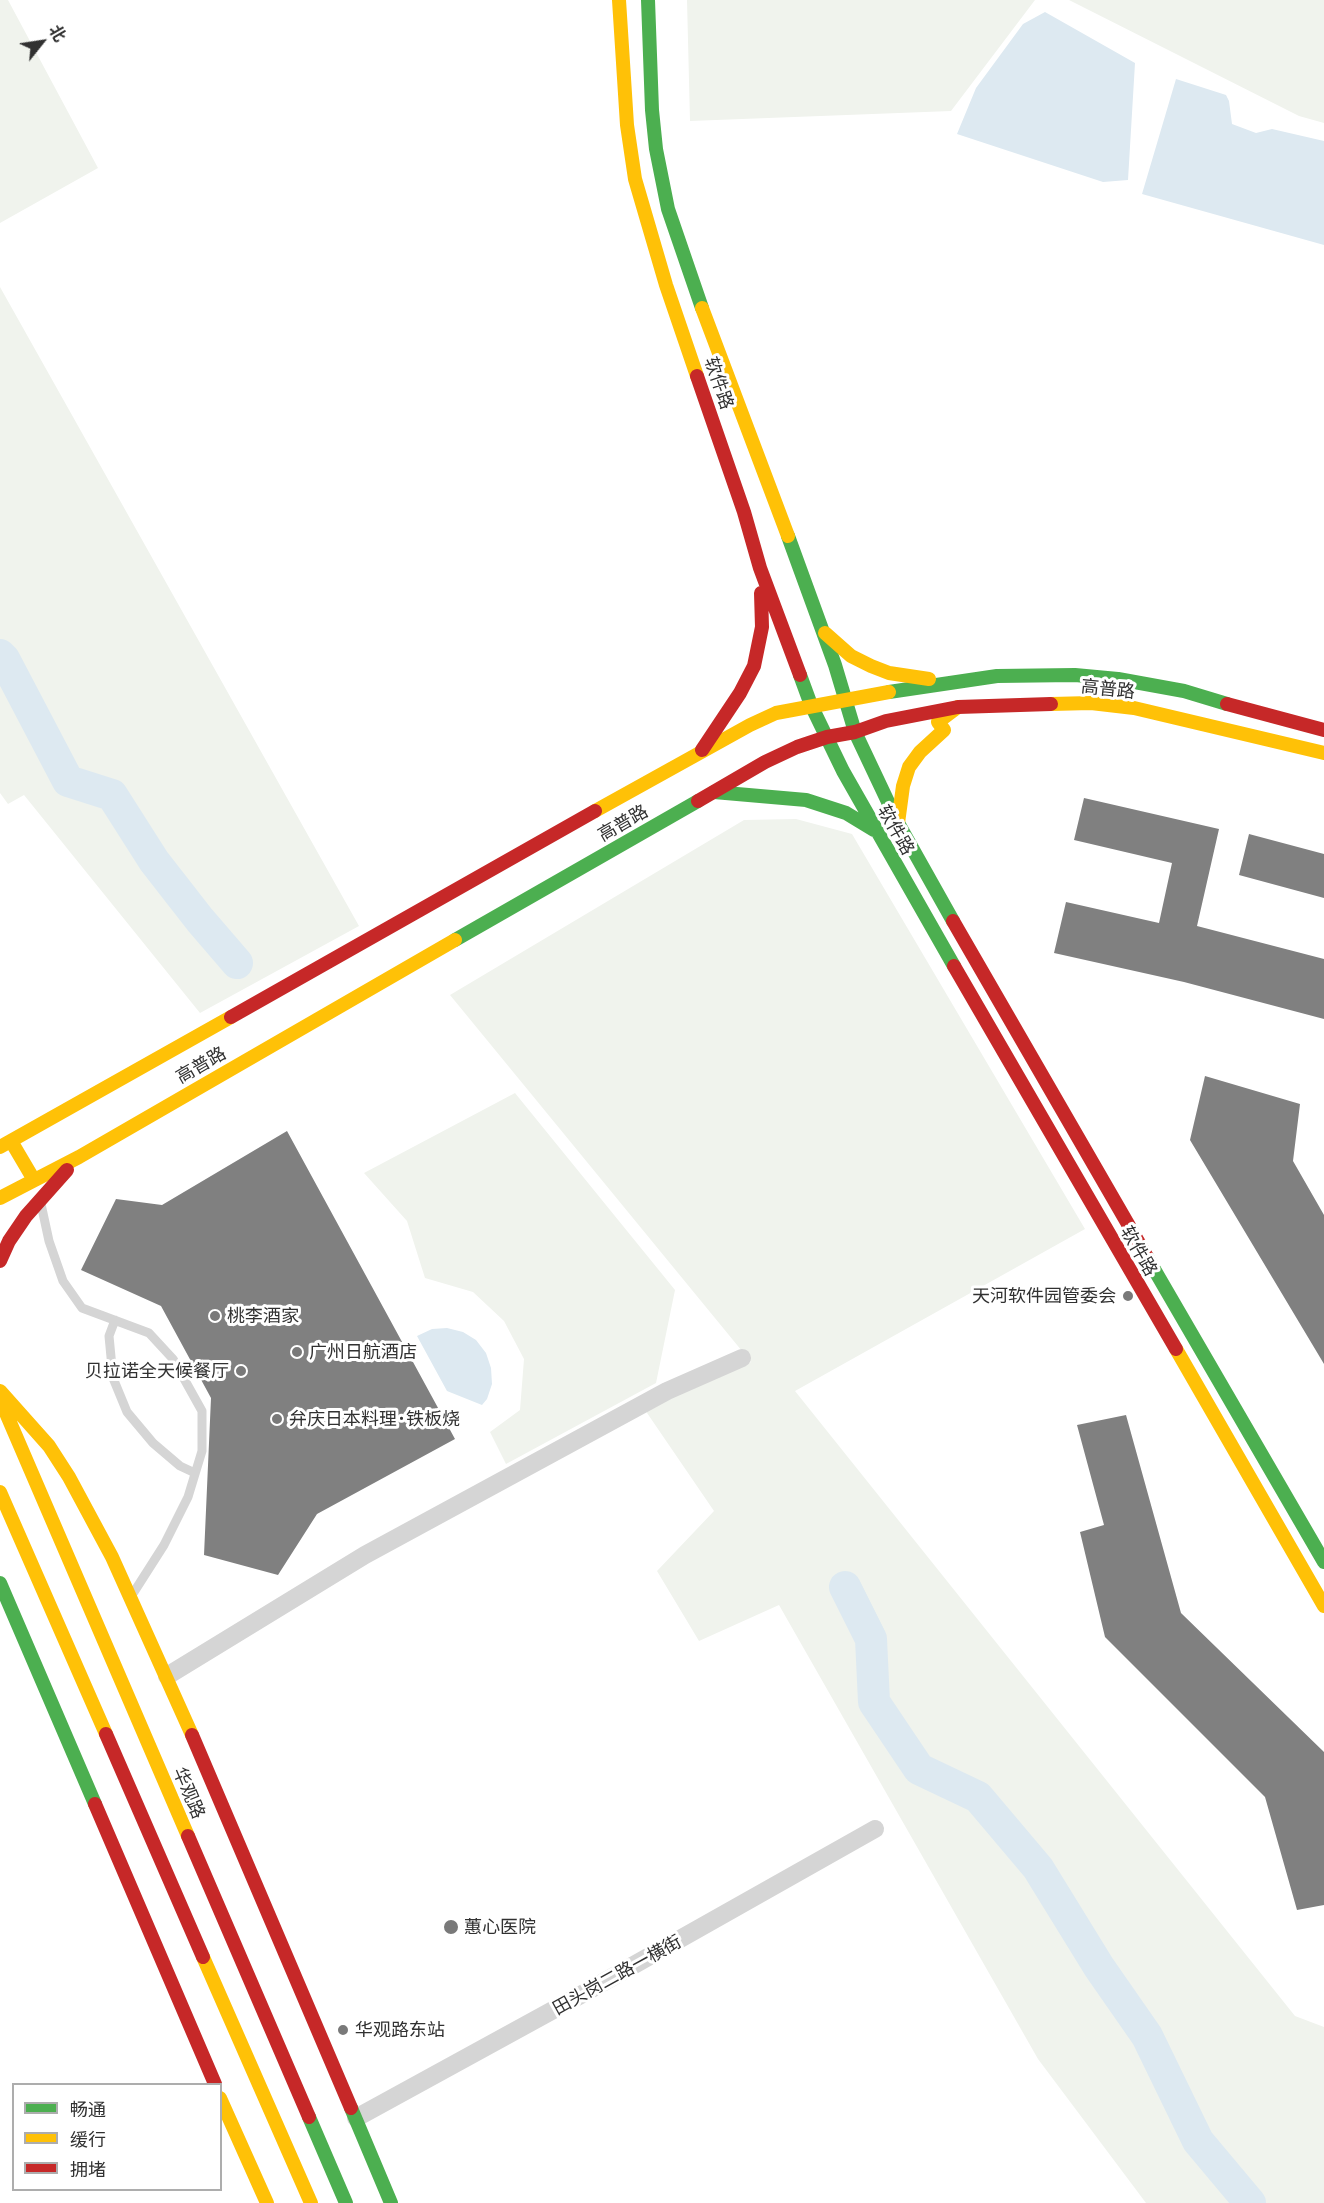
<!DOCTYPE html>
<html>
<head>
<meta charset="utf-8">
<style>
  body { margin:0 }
  #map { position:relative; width:1324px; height:2203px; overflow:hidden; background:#fff; font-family:Ubuntu,"Noto Sans SC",sans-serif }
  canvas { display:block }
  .legend { position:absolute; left:12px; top:2083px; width:210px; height:108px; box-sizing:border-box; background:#fff; border:2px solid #adadad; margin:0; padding:8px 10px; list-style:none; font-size:18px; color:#313131 }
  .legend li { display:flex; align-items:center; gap:12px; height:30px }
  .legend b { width:30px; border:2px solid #adadad }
  .north { position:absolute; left:12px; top:12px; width:60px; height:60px; -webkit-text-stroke:4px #fff; paint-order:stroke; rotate:60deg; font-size:16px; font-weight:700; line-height:24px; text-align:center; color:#313131 }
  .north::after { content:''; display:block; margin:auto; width:21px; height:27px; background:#313131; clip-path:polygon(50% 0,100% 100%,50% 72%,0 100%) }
</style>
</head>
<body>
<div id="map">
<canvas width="1324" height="2203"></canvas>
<ul class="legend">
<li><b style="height:8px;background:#4caf50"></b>畅通</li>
<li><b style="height:8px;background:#ffc107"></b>缓行</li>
<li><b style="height:8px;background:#c62828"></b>拥堵</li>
</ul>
<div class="north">北</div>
</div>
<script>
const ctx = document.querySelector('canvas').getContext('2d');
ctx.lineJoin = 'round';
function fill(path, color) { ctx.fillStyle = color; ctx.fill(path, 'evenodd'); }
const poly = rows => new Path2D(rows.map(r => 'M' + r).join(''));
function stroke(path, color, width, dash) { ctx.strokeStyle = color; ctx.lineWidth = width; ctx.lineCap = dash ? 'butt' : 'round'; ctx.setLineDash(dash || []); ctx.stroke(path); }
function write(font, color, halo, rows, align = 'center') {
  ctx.font = font + ' Ubuntu,"Noto Sans SC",sans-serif'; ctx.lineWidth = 6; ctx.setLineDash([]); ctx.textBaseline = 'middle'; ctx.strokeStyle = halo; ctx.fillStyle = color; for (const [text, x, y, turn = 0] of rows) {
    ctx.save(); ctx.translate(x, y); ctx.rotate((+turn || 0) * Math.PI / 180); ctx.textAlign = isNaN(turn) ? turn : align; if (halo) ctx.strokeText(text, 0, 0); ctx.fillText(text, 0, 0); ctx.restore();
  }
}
const green = poly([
  [0,0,8,0,98,168,0,223],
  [687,0,1035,0,951,111,690,121],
  [1069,0,1324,0,1324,123,1299,116],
  [0,287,359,926,200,1013,24,795,8,804,0,793],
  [796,819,852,834,1085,1229,795,1391,1295,2016,1324,2027,1324,2203,1146,2203,1038,2059,779,1605,699,1641,657,1571,714,1511,645,1410,751,1362,450,995,744,820],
  [515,1093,675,1290,656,1383,506,1464,490,1432,520,1410,524,1359,504,1321,473,1292,425,1278,407,1221,364,1173]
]);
const water = poly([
  [1045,12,1135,63,1128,180,1103,182,957,134,976,88,1023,24],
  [1176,79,1226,95,1229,101,1232,124,1256,133,1272,129,1324,141,1324,245,1142,194],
  [447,1328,463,1332,476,1340,486,1353,491,1368,492,1384,487,1399,482,1405,447,1391,417,1336,432,1329]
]);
const river = poly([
  [0,655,4,659,68,781,112,795,154,861,200,920,237,963],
  [845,1587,871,1639,874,1702,919,1769,978,1797,1038,1868,1099,1967,1147,2036,1198,2141,1250,2203]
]);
const building = poly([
  [1084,798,1219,829,1197,926,1324,959,1324,1019,1184,982,1054,953,1066,902,1159,923,1172,863,1074,840],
  [1249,834,1324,854,1324,898,1239,875],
  [1205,1076,1300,1104,1293,1161,1324,1215,1324,1364,1190,1140],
  [287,1131,455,1439,317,1514,278,1575,204,1555,211,1398,161,1306,81,1270,116,1199,162,1205],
  [1126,1415,1181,1613,1324,1752,1324,1905,1297,1910,1265,1797,1105,1637,1080,1532,1104,1525,1077,1425]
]);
const lane = poly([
  [41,1204,49,1241,63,1281,82,1308,149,1333,173,1359,202,1411,202,1451,188,1497,164,1545,134,1592],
  [115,1320,109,1336,113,1378,127,1412,153,1443,180,1466,195,1473]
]);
const street = poly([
  [167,1676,365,1555,667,1391,742,1358],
  [356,2118,586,1992,875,1829]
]);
const fast = poly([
  [648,0,652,110,656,149,668,209,702,308],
  [788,536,835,665,855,732,898,823,953,921],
  [800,675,811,705,843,771,954,966],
  [889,692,997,676,1075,675,1118,679,1184,691,1227,704],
  [714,792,806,800,846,813,874,830],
  [455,940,698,801],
  [1147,1257,1324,1562],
  [0,1583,95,1804],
  [351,2108,391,2203],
  [309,2117,346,2203]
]);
const slow = poly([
  [619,0,627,125,635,179,666,285,697,376],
  [702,308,788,536],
  [825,633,851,656,871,666,889,673,929,679],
  [1051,704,1091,703,1134,708,1324,753],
  [595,811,750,725,776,713,889,692],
  [898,823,903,786,909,767,920,752,944,730,938,722,958,707],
  [11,1141,34,1180],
  [0,1147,231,1017],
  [0,1198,79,1157,455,940],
  [1176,1349,1324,1606],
  [0,1391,49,1446,69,1477,112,1557,192,1735],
  [3,1406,188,1836],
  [0,1492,106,1734],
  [203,1957,311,2203],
  [220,2098,267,2203]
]);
const jam = poly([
  [697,376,744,512,760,568,800,675],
  [1227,704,1324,730],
  [702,750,740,693,754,666,762,627,761,593],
  [698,801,765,762,797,747,827,737,855,732,886,721,958,707,1051,704],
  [953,921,1147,1257],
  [954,966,1176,1349],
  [231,1017,595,811],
  [0,1261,9,1241,26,1216,67,1170],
  [106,1734,203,1957],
  [192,1735,351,2108],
  [95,1804,215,2084],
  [188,1836,309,2117]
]);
const markers = [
  [1128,1296,6,"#797979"],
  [215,1316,6,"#797979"],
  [297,1352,6,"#797979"],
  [241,1371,6,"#797979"],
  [277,1419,6,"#797979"],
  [451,1927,8,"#797979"],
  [343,2030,6,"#797979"]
];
const streetNames = [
  ["软件路",719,383,71],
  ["高普路",1108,689,6],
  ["高普路",623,823,-30],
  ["软件路",896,830,60],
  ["高普路",201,1065,-30],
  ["软件路",1139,1251,60],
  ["华观路",189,1793,67],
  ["田头岗二路一横街",617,1975,-29]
];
const poiNames = [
  ["天河软件园管委会",1116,1296,"right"],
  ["桃李酒家",227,1316],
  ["广州日航酒店",309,1352],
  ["贝拉诺全天候餐厅",229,1371,"right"],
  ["弁庆日本料理･铁板烧",289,1419],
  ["蕙心医院",464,1927],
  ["华观路东站",355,2030]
];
fill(green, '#f0f3ed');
fill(water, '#dde9f1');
stroke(river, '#dde9f1', 32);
fill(building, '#808080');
stroke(lane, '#d5d5d5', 9);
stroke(street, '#d5d5d5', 18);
stroke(fast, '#4caf50', 14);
stroke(slow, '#ffc107', 14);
stroke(jam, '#c62828', 14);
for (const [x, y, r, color] of markers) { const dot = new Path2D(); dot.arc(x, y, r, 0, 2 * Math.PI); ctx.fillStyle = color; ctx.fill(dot); stroke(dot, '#fff', 2); }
write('18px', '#313131', '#fff', streetNames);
write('18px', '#313131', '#fff', poiNames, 'left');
</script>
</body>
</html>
